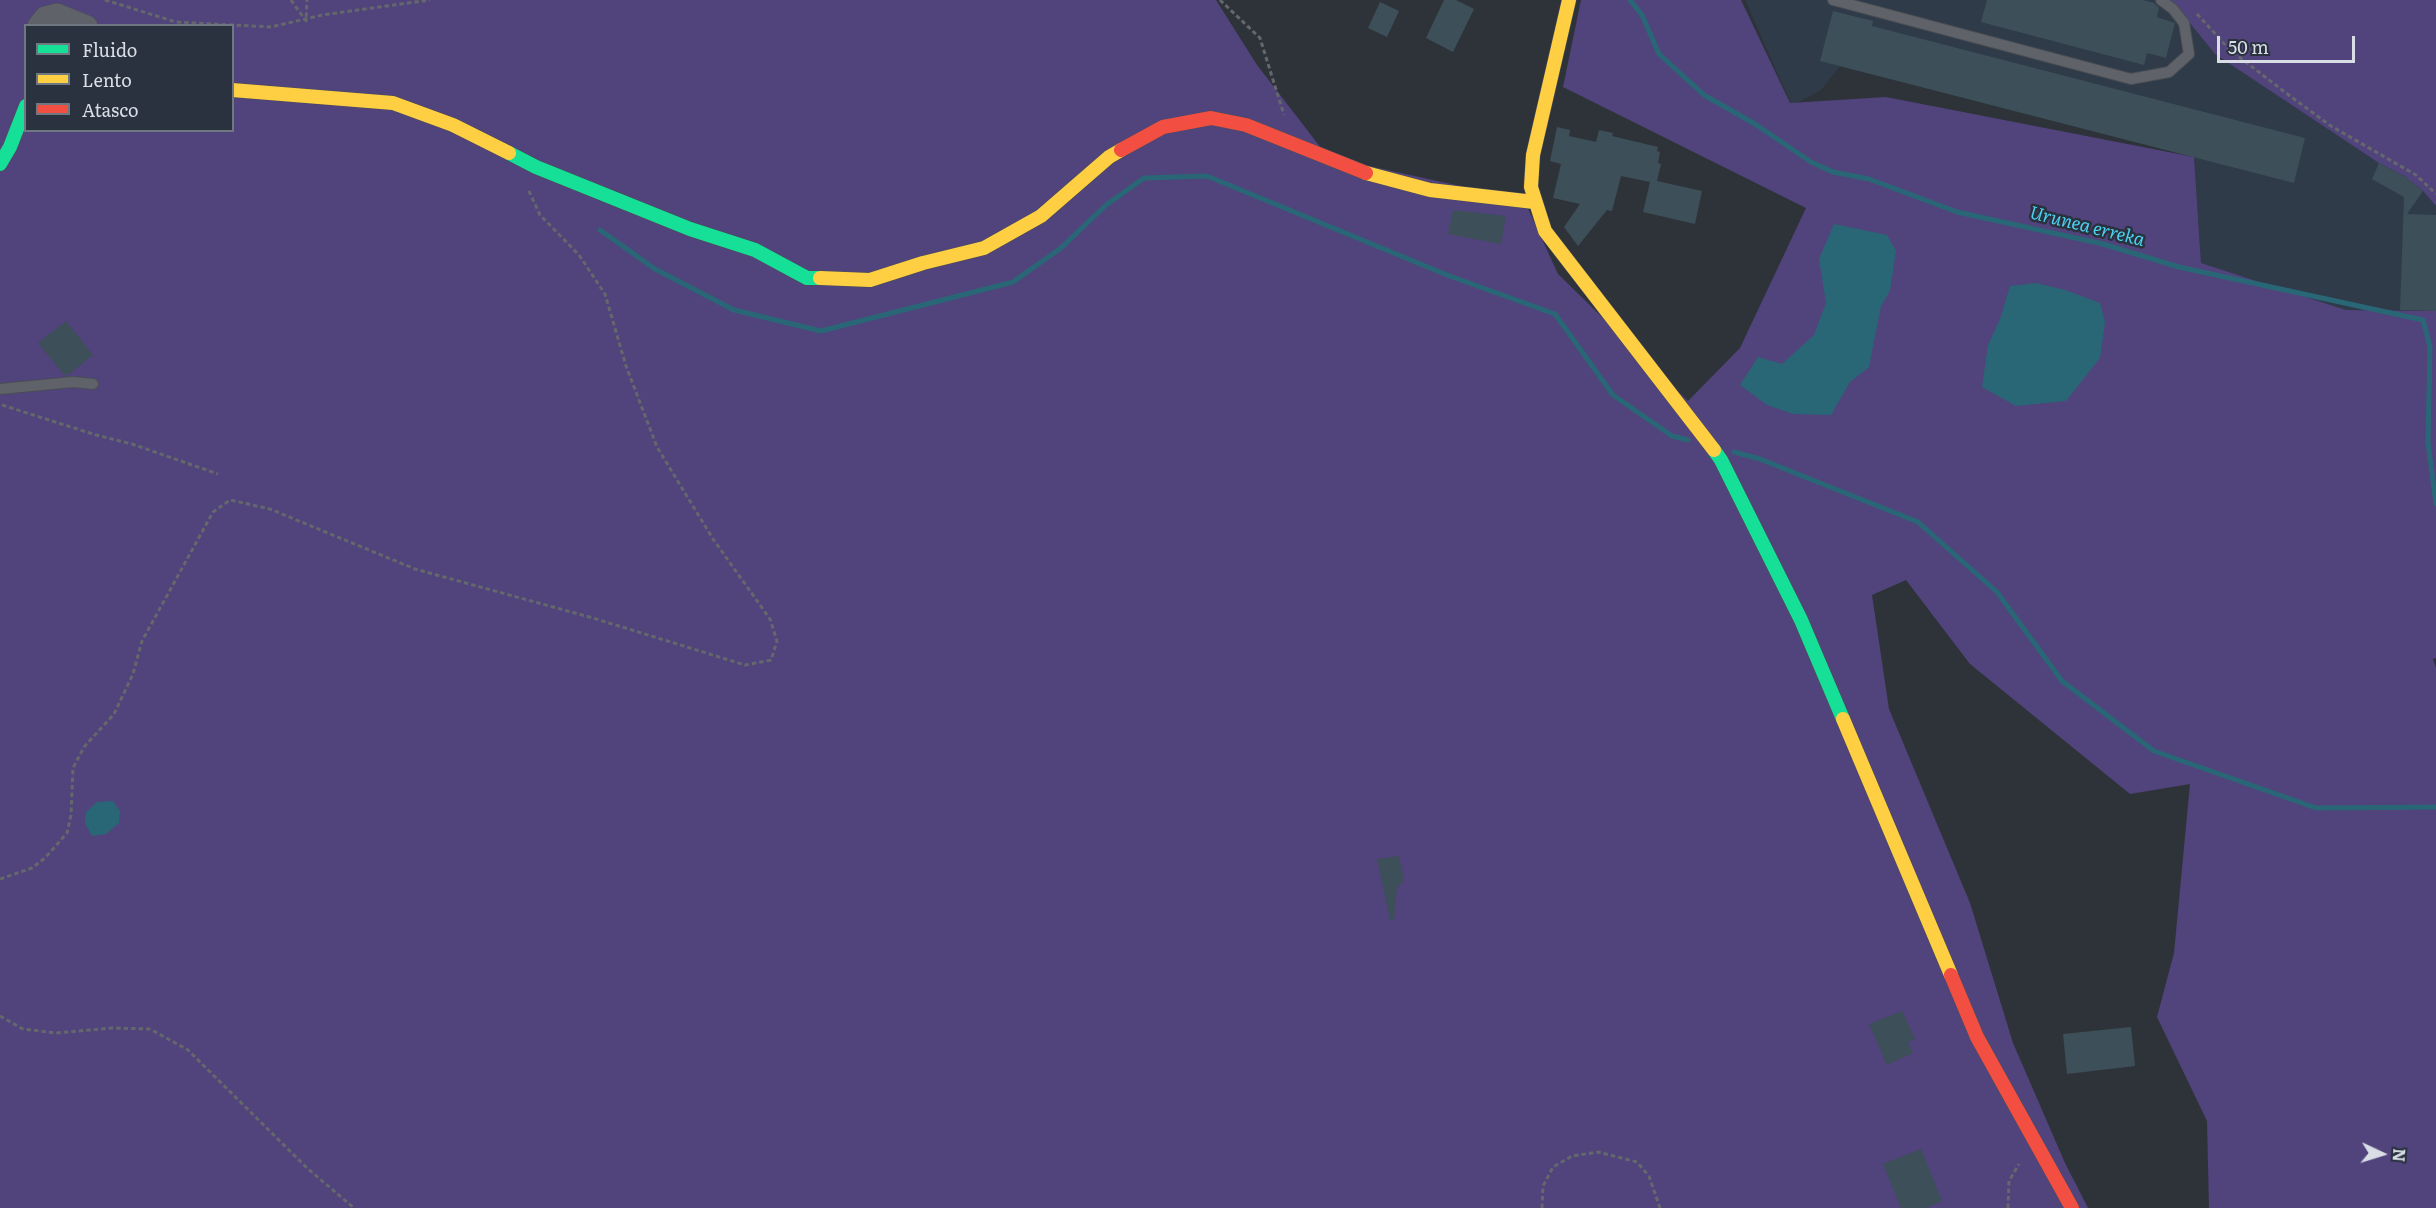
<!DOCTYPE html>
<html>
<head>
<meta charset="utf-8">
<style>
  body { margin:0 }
  #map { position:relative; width:2436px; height:1208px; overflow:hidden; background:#2e3339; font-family:Literata,serif }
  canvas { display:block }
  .legend { position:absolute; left:24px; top:24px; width:210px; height:108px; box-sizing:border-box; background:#29323e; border:2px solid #6f7781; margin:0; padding:8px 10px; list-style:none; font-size:18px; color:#d9dee6 }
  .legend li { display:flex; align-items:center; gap:12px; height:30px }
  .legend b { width:30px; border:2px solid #6f7781 }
  .north { position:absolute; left:2352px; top:1124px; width:60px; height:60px; -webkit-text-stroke:4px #29323e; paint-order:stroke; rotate:94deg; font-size:16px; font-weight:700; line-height:24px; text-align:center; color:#d9dee6 }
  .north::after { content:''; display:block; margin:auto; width:21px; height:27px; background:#d9dee6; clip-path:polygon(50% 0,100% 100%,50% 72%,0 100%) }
  .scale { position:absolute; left:2217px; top:36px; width:138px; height:27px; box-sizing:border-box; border:3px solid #d9dee6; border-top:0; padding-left:8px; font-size:18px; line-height:21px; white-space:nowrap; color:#d9dee6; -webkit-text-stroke:4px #29323e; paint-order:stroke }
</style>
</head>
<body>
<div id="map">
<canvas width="2436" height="1208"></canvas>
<ul class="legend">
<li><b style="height:8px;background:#16e098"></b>Fluido</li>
<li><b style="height:8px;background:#ffcf43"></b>Lento</li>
<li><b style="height:8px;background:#f24e42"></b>Atasco</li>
</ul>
<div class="north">N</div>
<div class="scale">50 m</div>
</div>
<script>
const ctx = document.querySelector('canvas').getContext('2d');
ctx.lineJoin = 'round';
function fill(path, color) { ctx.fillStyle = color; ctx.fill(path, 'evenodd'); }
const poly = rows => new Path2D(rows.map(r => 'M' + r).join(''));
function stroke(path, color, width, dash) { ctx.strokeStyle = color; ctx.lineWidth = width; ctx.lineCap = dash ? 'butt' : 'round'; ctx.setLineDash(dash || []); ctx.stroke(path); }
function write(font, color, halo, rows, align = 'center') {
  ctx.font = font + ' Literata,serif'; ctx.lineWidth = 5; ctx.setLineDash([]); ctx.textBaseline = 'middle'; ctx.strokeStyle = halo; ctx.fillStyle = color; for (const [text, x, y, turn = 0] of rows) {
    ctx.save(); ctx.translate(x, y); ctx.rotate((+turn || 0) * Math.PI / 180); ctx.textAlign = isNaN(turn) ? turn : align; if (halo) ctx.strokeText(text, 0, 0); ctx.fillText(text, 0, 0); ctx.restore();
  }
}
const built = poly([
  [1745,0,2171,0,2215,54,2423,191,2436,206,2436,311,2346,310,2201,263,2194,157,1840,66,1821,90,1792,106]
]);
const green = poly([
  [0,0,1216,0,1257,65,1328,157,1524,200,1558,274,1688,401,1740,348,1806,208,1563,87,1581,0,1741,0,1790,103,1886,97,2194,157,2201,263,2346,310,2436,311,2436,658,2433,659,2436,668,2436,1208,2209,1208,2207,1121,2157,1017,2174,953,2190,784,2130,794,1970,664,1906,580,1872,595,1889,709,1970,903,2013,1043,2065,1163,2088,1208,0,1208],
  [26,26,232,26,232,130,26,130],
  [2171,0,2436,0,2436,206,2423,191,2404,176,2379,163,2215,54]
]);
const water = poly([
  [1834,224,1887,235,1896,251,1890,291,1881,306,1869,367,1850,382,1831,415,1793,414,1767,405,1740,385,1758,357,1782,364,1814,335,1826,303,1819,259],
  [2036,283,2065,290,2100,303,2105,322,2100,358,2066,401,2016,406,1982,387,1988,345,2000,319,2010,286],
  [113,801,120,811,119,823,106,834,92,836,85,823,86,812,97,802]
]);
const stream = poly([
  [1630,0,1642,15,1659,54,1704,95,1755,124,1811,162,1833,172,1869,179,1957,212,2103,244,2179,267,2423,320,2430,347,2428,443,2436,504],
  [600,230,655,269,734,310,821,331,1013,282,1061,248,1106,205,1144,178,1207,176,1447,275,1555,314,1613,395,1672,436,1688,440],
  [1734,452,1760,459,1918,522,1997,592,2062,681,2154,751,2316,808,2436,807]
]);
const building = poly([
  [1444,0,1456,0,1474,9,1453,52,1426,38],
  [1987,0,2143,0,2154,3,2159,8,2157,17,2175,23,2166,58,2147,53,2144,65,1981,22],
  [1380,2,1399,11,1387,37,1368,28],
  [1833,11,1873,21,1872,26,2305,138,2294,183,1820,61],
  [1557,127,1570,130,1569,136,1596,142,1599,130,1613,133,1612,136,1658,147,1657,151,1660,152,1658,163,1661,164,1657,181,1702,191,1695,224,1643,212,1650,182,1621,176,1612,211,1607,210,1578,246,1564,227,1580,204,1553,198,1561,164,1550,161],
  [2379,163,2404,176,2423,191,2407,214,2436,215,2436,311,2400,310,2404,197,2372,179],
  [1453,210,1506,216,1501,244,1448,234],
  [66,321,93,355,68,375,64,375,38,343],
  [1399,856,1404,880,1397,888,1394,920,1390,920,1377,859],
  [1902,1011,1915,1039,1908,1042,1913,1053,1887,1065,1869,1024],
  [2131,1027,2135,1066,2067,1074,2063,1034],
  [1921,1149,1942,1201,1926,1208,1901,1208,1883,1164]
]);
const path = poly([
  [105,0,176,22,271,27,322,15,430,0],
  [291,0,306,21,307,0],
  [1220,0,1260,38,1284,115],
  [2197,14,2230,50,2290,96,2331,126,2416,175,2436,194],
  [2,405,96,435,132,444,218,474],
  [0,879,32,868,45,858,67,833,71,815,73,768,84,747,114,714,133,674,142,641,213,512,230,500,270,509,415,569,593,618,745,665,771,660,777,641,770,619,713,539,657,447,626,366,605,294,579,255,540,215,528,189],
  [0,1016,23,1029,56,1033,112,1028,150,1029,188,1050,307,1168,354,1208],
  [1542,1208,1543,1186,1553,1167,1572,1156,1598,1152,1637,1162,1649,1176,1660,1208],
  [2008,1208,2009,1181,2019,1164]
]);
const lane = poly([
  [1833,0,2131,79,2169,72,2189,54,2184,23,2173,9,2161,0],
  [0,389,73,382,93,384]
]);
const street = poly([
  [38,26,45,17,57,14,87,26]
]);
const fast = poly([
  [509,153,536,167,690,229,755,250,807,278,820,278],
  [0,164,10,147,26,106],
  [1714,450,1721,460,1801,620,1843,719]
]);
const slow = poly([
  [1569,0,1533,155,1531,187,1545,231,1714,450],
  [232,90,393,103,453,125,509,153],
  [1366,173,1430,190,1534,202],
  [820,278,870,280,923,263,984,248,1041,216,1109,157,1121,150],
  [1843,719,1951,975]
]);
const jam = poly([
  [1121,150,1163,127,1211,118,1246,125,1366,173],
  [1951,975,1977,1037,2072,1208]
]);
const waterNames = [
  ["Urunea erreka",2087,227,14]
];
fill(built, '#2f3b49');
fill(green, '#51437c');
fill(water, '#296777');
stroke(stream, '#296777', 5);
fill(building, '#3d4f58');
stroke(lane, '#4a4e54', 12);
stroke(street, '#4a4e54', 22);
stroke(fast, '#4a4e54', 15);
stroke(slow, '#4a4e54', 15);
stroke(jam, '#4a4e54', 15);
stroke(path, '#64686c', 3, [4.5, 3]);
stroke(lane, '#5f6369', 10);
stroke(street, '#5f6369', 21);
stroke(fast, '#16e098', 14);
stroke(slow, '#ffcf43', 14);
stroke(jam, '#f24e42', 14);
write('italic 18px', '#4dd1f0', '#29323e', waterNames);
</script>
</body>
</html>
